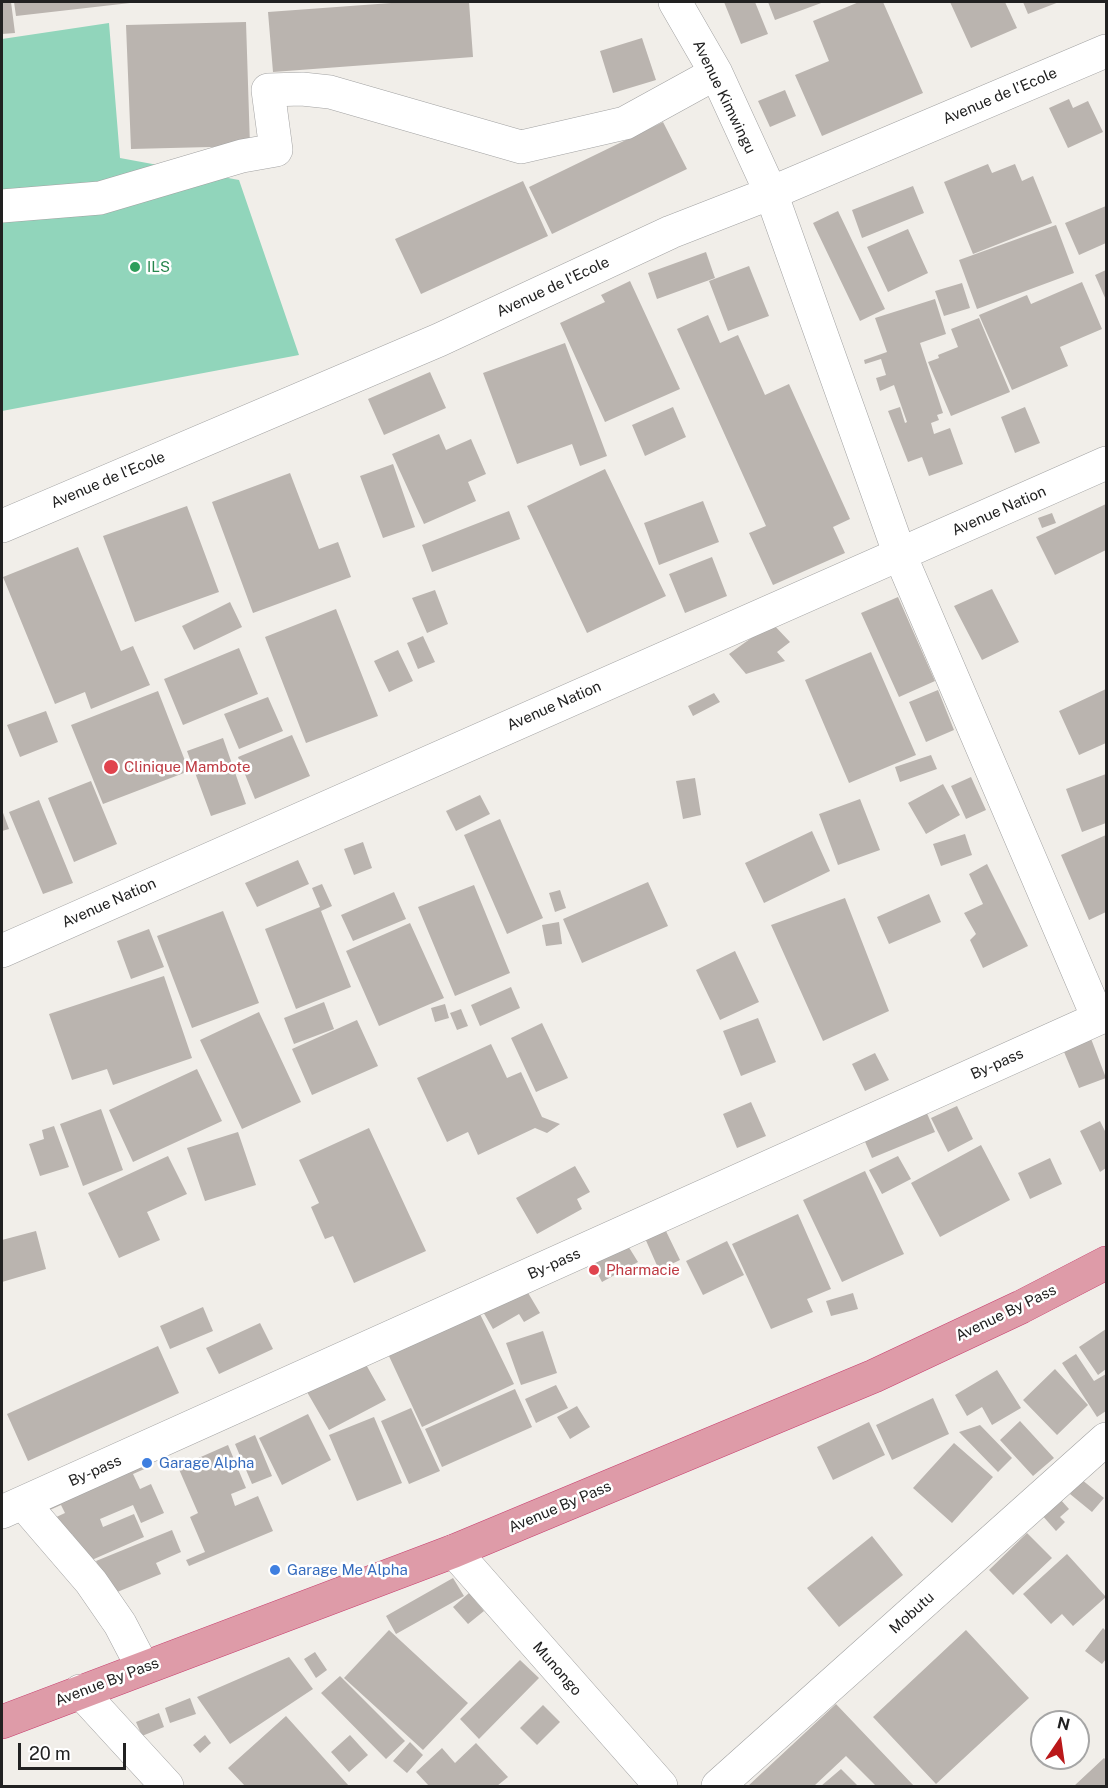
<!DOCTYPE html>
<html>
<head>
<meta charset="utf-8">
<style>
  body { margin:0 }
  #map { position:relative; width:1108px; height:1788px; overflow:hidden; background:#f1eee9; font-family:"Public Sans",sans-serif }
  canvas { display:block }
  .frame { position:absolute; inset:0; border:3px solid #212121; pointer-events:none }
  .north { position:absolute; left:1030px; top:1710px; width:60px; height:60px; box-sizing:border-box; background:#fff; border:2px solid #a6a6a6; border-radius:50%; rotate:13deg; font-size:16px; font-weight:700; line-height:24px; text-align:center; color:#212121 }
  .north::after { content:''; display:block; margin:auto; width:21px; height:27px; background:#ba181a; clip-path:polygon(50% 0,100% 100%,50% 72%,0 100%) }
  .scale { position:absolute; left:18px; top:1743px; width:108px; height:27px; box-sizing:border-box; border:3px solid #212121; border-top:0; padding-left:8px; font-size:18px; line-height:21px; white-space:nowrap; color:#212121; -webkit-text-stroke:4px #fff; paint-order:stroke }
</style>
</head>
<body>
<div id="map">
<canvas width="1108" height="1788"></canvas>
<div class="frame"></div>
<div class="north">N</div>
<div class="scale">20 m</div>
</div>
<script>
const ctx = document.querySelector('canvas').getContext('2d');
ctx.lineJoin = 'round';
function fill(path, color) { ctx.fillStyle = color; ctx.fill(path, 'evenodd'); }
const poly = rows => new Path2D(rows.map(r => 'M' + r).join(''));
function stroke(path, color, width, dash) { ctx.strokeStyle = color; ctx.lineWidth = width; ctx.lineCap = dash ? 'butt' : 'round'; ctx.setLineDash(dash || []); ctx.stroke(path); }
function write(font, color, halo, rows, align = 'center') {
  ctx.font = font + ' "Public Sans",sans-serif'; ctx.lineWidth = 5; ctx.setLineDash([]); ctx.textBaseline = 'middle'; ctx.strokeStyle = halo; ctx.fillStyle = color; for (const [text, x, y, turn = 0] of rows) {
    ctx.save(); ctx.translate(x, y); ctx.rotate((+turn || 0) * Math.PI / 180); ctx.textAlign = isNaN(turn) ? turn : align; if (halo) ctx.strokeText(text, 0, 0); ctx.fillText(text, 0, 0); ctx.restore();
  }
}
const pitch = poly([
  [109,23,120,158,239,180,299,355,2,411,2,39]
]);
const building = poly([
  [2,2,11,2,15,33,2,34],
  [14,2,130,2,130,3,16,16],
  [405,2,469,2,473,57,273,72,268,12],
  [724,2,755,2,768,34,741,44],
  [768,2,824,2,775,20],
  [859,2,883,2,923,93,822,136,795,75,829,61,813,21],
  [950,2,1005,2,1017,28,971,48],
  [1023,2,1059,2,1028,14],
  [246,22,250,146,131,149,126,25],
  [642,38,656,80,613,93,600,51],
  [785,90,796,116,770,127,758,101],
  [1069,99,1073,108,1088,101,1103,132,1068,148,1049,108],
  [663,122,687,169,552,234,529,187],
  [988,164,992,173,1015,164,1022,181,1033,176,1052,223,973,254,944,182],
  [523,181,548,236,421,294,395,239],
  [913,186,924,213,862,238,852,210],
  [1106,206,1106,243,1079,255,1065,223],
  [838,211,885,309,860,321,813,223],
  [1056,225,1074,273,977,309,959,260],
  [908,229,928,273,888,292,867,247],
  [706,252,715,278,657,299,648,273],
  [749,266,769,316,728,331,709,281],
  [1106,270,1106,300,1095,275],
  [630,281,680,389,605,422,560,323,605,302,601,295],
  [1082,282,1102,329,1060,347,1068,366,1012,390,979,315,1027,295,1031,304],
  [962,283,970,308,944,316,935,291],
  [935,299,946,334,920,343,943,413,937,415,939,420,931,423,934,434,950,428,963,464,929,476,922,457,908,462,888,411,900,407,905,423,907,422,894,385,880,391,876,378,886,375,881,359,865,364,864,360,887,352,875,318],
  [708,315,720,343,738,335,765,395,789,384,850,519,833,527,845,553,773,585,749,533,766,526,677,329],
  [979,318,1010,392,951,416,928,362,939,358,938,355,958,347,951,329],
  [565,343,607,456,580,466,572,444,517,464,483,373],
  [430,372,446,408,384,435,368,399],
  [673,407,686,437,645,456,632,425],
  [1025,407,1040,443,1015,453,1001,417],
  [439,434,446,450,471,439,486,474,468,482,476,501,424,524,392,454],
  [393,464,415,527,383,538,360,476],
  [605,469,666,596,587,633,527,506],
  [290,473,319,549,338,542,351,577,253,613,212,502],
  [703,501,719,542,659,565,644,523],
  [1106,504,1106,550,1055,575,1036,537],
  [187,506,219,592,135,622,103,536],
  [509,511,520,539,432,572,422,545],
  [1052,513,1056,523,1042,528,1038,518],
  [78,547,121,651,133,646,150,685,91,709,85,692,55,704,3,577],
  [712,557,727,596,685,613,669,574],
  [992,589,1019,642,982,660,954,606],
  [435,590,448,624,427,633,412,598],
  [898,597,935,681,899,697,861,613],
  [230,602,242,627,194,650,182,626],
  [336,609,378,716,306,743,265,637],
  [772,623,790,642,777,652,785,661,746,674,729,654],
  [423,636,435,662,418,669,407,643],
  [239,648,258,694,183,725,164,679],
  [398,650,413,681,389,692,374,661],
  [871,652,916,755,849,783,805,680],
  [1106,689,1106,743,1079,755,1059,711],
  [938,690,954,730,926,742,909,702],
  [158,691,189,771,103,804,71,725],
  [714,693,720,702,693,716,688,706],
  [268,697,283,731,239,749,224,714],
  [46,711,58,742,20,757,7,725],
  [292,735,310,776,255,799,238,757],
  [223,738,246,804,211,816,187,751],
  [931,755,937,769,900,782,895,767],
  [1106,774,1106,823,1082,832,1066,789],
  [971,777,986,810,966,819,951,786],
  [695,778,701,815,683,819,676,781],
  [91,781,117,844,74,862,48,798],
  [943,784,960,815,926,834,908,803],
  [480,795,490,814,456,831,446,811],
  [860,799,880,850,838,865,819,814],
  [39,800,73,883,43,894,9,812],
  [2,810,9,829,2,831],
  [500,819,543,918,507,934,464,835],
  [812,831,830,871,764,903,745,863],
  [965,834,972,855,941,866,933,844],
  [1106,835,1106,912,1089,920,1061,855],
  [363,842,372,868,354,875,344,849],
  [298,860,309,884,257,907,245,883],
  [987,864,1028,946,983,968,970,940,976,934,964,913,983,904,969,874],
  [648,882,668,926,582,963,563,919],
  [322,884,332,906,321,911,351,987,296,1009,265,929,320,907,312,888],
  [474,885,510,973,455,996,418,907],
  [560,890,566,908,555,912,549,893],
  [394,892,406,919,353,941,341,915],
  [929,894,941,922,889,944,877,917],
  [845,898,889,1011,823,1041,771,925],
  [223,911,259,1003,192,1028,157,936],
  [559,922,562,944,546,946,542,925],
  [410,923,444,998,379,1026,346,951],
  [149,929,164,967,131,979,117,941],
  [735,951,759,1002,720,1020,696,970],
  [164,976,192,1058,113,1085,107,1069,72,1080,49,1014],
  [511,987,520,1008,480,1026,471,1005],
  [324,1002,334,1029,294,1044,284,1018],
  [445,1004,449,1018,435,1022,431,1008],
  [461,1009,468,1026,457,1030,450,1013],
  [259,1012,301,1102,242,1129,200,1040],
  [758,1018,776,1062,741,1076,723,1031],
  [357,1020,378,1066,312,1095,292,1049],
  [542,1023,568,1078,536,1092,511,1038],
  [1090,1036,1106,1078,1079,1088,1062,1047],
  [491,1044,507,1078,521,1072,542,1117,560,1124,547,1133,535,1128,478,1155,468,1132,447,1142,417,1078],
  [875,1053,889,1080,865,1091,852,1064],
  [197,1069,222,1121,133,1162,109,1110],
  [751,1102,766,1136,737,1148,723,1114],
  [957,1106,973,1139,948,1152,931,1118],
  [101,1109,123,1170,83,1186,60,1124],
  [926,1111,935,1132,872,1158,863,1137],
  [1100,1121,1106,1133,1106,1168,1100,1172,1080,1131],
  [54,1126,69,1167,40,1176,29,1144,44,1139,42,1130],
  [369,1128,426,1251,354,1283,333,1236,325,1239,311,1207,319,1203,299,1160],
  [238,1132,256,1185,205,1201,187,1148],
  [981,1145,1010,1200,940,1237,911,1183],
  [168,1156,187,1194,147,1212,160,1240,119,1258,88,1193],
  [898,1156,911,1179,882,1194,869,1170],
  [1050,1158,1062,1184,1030,1199,1018,1173],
  [575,1166,590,1192,577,1199,582,1209,537,1234,516,1198],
  [865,1171,904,1254,842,1282,803,1200],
  [798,1214,831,1289,807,1299,813,1312,771,1329,732,1244],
  [664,1227,680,1260,659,1270,644,1236],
  [36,1231,46,1269,2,1282,2,1240],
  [625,1241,638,1262,602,1282,590,1260],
  [727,1241,744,1275,703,1295,686,1261],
  [524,1286,540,1313,524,1322,519,1314,493,1329,482,1310],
  [853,1293,858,1309,831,1316,826,1301],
  [203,1307,213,1331,170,1349,160,1326],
  [479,1312,514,1384,422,1427,388,1354],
  [260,1323,273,1349,219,1374,206,1348],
  [1106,1329,1106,1369,1098,1375,1079,1347],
  [543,1331,557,1373,521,1385,506,1343],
  [158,1346,179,1393,28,1461,7,1414],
  [1076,1354,1094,1381,1106,1374,1106,1411,1097,1417,1062,1363],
  [364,1361,386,1400,329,1430,307,1392],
  [1055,1369,1088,1405,1057,1435,1023,1400],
  [997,1370,1021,1408,992,1425,982,1407,967,1416,955,1395],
  [556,1385,568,1408,536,1423,525,1399],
  [515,1389,532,1427,442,1467,425,1429],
  [933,1398,949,1434,892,1460,876,1425],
  [577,1406,590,1427,570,1439,557,1417],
  [411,1408,440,1471,409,1484,381,1421],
  [308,1414,331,1460,282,1485,259,1438],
  [374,1417,402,1483,357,1501,329,1435],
  [1020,1421,1054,1458,1033,1476,1000,1440],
  [869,1422,885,1455,833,1480,817,1447],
  [980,1425,1012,1458,998,1472,959,1432],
  [255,1435,272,1476,252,1484,235,1444],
  [954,1443,993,1477,952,1523,913,1488],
  [228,1445,246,1488,231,1494,235,1506,258,1496,273,1531,189,1566,186,1560,205,1552,190,1517,198,1513,178,1467],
  [142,1452,149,1467,133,1474,140,1489,151,1484,164,1513,141,1523,133,1505,100,1519,103,1527,134,1514,144,1537,85,1563,72,1534,60,1539,52,1519,65,1513,61,1505,43,1513,38,1500],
  [1081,1479,1104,1498,1092,1512,1070,1494],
  [1060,1499,1069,1509,1060,1517,1065,1522,1056,1531,1041,1514],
  [172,1530,181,1552,156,1563,161,1574,110,1595,96,1561],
  [1027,1533,1052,1558,1013,1595,989,1570],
  [872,1536,903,1575,839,1627,807,1588],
  [1067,1554,1106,1597,1073,1626,1062,1614,1051,1624,1023,1594],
  [453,1578,464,1596,396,1634,386,1616],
  [469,1593,484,1611,468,1624,453,1607],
  [1103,1628,1106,1631,1106,1659,1102,1664,1085,1651],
  [389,1630,468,1703,423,1750,344,1678],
  [966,1630,1029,1698,936,1784,873,1717],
  [315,1652,327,1670,316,1678,304,1659],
  [289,1657,313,1689,230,1744,197,1697],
  [520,1660,539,1678,479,1739,460,1719],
  [340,1676,405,1741,386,1759,321,1693],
  [190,1698,196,1714,170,1723,165,1708],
  [836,1704,914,1786,876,1786,846,1756,814,1786,748,1786],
  [543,1705,560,1722,537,1745,520,1728],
  [159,1713,164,1727,142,1736,136,1722],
  [286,1716,349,1786,245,1786,228,1768],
  [205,1735,211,1743,200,1753,193,1745],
  [350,1735,368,1755,349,1772,331,1752],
  [410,1742,423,1755,407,1773,393,1761],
  [476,1743,508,1777,497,1786,429,1786,416,1772,442,1748,455,1763],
  [1104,1758,1106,1760,1106,1786,1074,1786],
  [841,1769,858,1786,821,1786]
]);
const minor = poly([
  [675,2,716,73,771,193,900,555,1098,1018],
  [2,206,100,198,242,156,276,150,268,90,302,89,330,92,521,147,625,123,716,73],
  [2,526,439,340,671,232,771,193,1106,51],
  [2,951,1106,463],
  [23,1503,91,1582,120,1624,143,1668],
  [2,1512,1106,1015],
  [454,1551,661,1786],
  [80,1691,167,1786],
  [718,1786,1106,1439]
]);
const highway = poly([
  [2,1722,454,1551,874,1376,1021,1307,1106,1263]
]);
const markers = [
  [135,267,6,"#2e9e5b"],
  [111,767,8,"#e0444e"],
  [594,1270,6,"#e0444e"],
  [147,1463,6,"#3f7fe0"],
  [275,1570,6,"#3f7fe0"]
];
const streetNames = [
  ["Avenue de l'Ecole",1000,96,-23],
  ["Avenue Kimwingu",724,97,64],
  ["Avenue de l'Ecole",553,287,-25],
  ["Avenue de l'Ecole",108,480,-23],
  ["Avenue Nation",999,511,-24],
  ["Avenue Nation",554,706,-24],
  ["Avenue Nation",109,903,-24],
  ["By-pass",997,1064,-24],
  ["By-pass",554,1264,-24],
  ["Avenue By Pass",1006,1313,-26],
  ["By-pass",95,1471,-24],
  ["Avenue By Pass",560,1507,-23],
  ["Mobutu",912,1613,-42],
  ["Munongo",557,1669,49],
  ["Avenue By Pass",107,1682,-21]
];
const leisureNames = [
  ["ILS",147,267]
];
const healthNames = [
  ["Clinique Mambote",124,767],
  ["Pharmacie",606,1270]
];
const shopNames = [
  ["Garage Alpha",159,1463],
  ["Garage Me Alpha",287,1570]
];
fill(pitch, '#91d5bb');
fill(building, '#bab4af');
stroke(minor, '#a2a2a2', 34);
stroke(highway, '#c73e6e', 34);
stroke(minor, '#fff', 33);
stroke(highway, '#de9ba8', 33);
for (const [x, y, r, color] of markers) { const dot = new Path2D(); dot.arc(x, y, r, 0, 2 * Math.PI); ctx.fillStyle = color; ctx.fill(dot); stroke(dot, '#fff', 2); }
write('15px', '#212121', '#fff', streetNames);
write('15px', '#27864d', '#fff', leisureNames, 'left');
write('15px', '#be3a42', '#fff', healthNames, 'left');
write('15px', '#366cbe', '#fff', shopNames, 'left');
</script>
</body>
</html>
